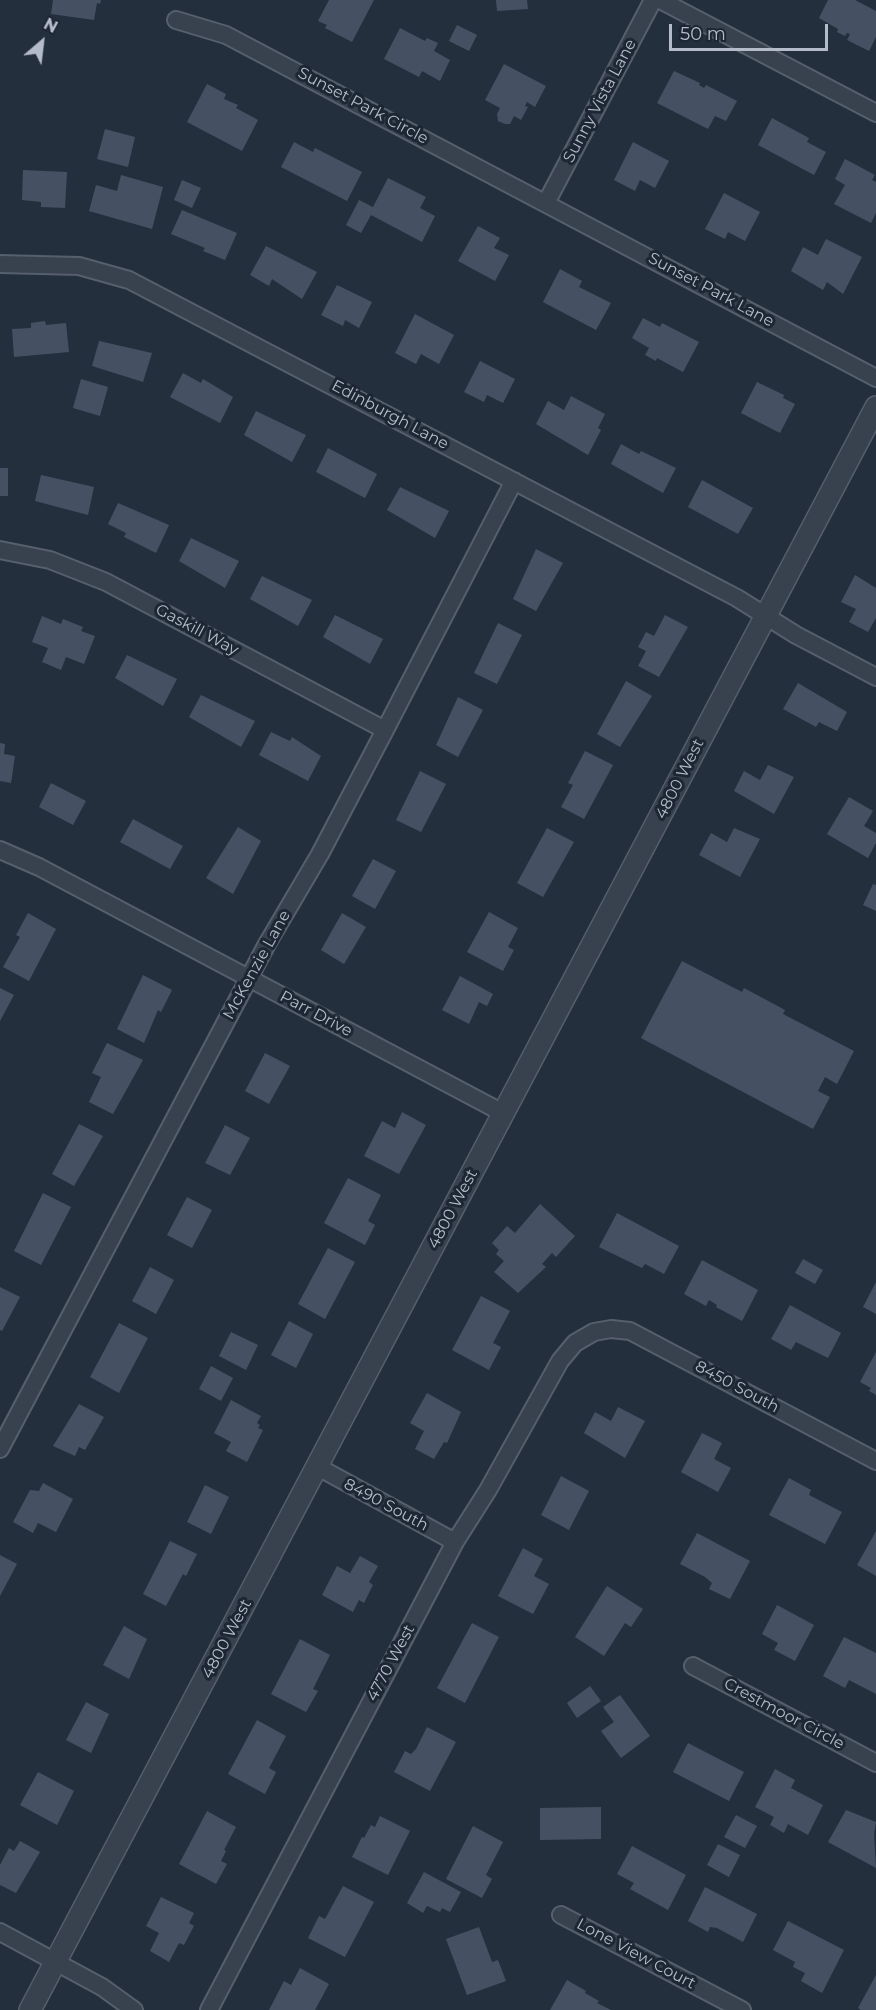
<!DOCTYPE html>
<html>
<head>
<meta charset="utf-8">
<style>
  body { margin:0 }
  #map { position:relative; width:876px; height:2010px; overflow:hidden; background:#242f3e; font-family:Montserrat,sans-serif }
  canvas { display:block }
  .north { position:absolute; left:12px; top:12px; width:60px; height:60px; -webkit-text-stroke:4px #1d2633; paint-order:stroke; rotate:28deg; font-size:16px; font-weight:700; line-height:24px; text-align:center; color:#b4bcc9 }
  .north::after { content:''; display:block; margin:auto; width:21px; height:27px; background:#b4bcc9; clip-path:polygon(50% 0,100% 100%,50% 72%,0 100%) }
  .scale { position:absolute; left:669px; top:24px; width:159px; height:27px; box-sizing:border-box; border:3px solid #b4bcc9; border-top:0; padding-left:8px; font-size:18px; line-height:21px; white-space:nowrap; color:#b4bcc9; -webkit-text-stroke:4px #1d2633; paint-order:stroke }
</style>
</head>
<body>
<div id="map">
<canvas width="876" height="2010"></canvas>
<div class="north">N</div>
<div class="scale">50 m</div>
</div>
<script>
const ctx = document.querySelector('canvas').getContext('2d');
ctx.lineJoin = 'round';
function fill(path, color) { ctx.fillStyle = color; ctx.fill(path, 'evenodd'); }
const poly = rows => new Path2D(rows.map(r => 'M' + r).join(''));
function stroke(path, color, width, dash) { ctx.strokeStyle = color; ctx.lineWidth = width; ctx.lineCap = dash ? 'butt' : 'round'; ctx.setLineDash(dash || []); ctx.stroke(path); }
function write(font, color, halo, rows, align = 'center') {
  ctx.font = font + ' Montserrat,sans-serif'; ctx.lineWidth = 6; ctx.setLineDash([]); ctx.textBaseline = 'middle'; ctx.strokeStyle = halo; ctx.fillStyle = color; for (const [text, x, y, turn = 0] of rows) {
    ctx.save(); ctx.translate(x, y); ctx.rotate((+turn || 0) * Math.PI / 180); ctx.textAlign = isNaN(turn) ? turn : align; if (halo) ctx.strokeText(text, 0, 0); ctx.fillText(text, 0, 0); ctx.restore();
  }
}
const building = poly([
  [53,0,101,0,100,4,97,3,94,20,51,14],
  [329,0,374,0,352,42,325,28,327,25,318,21],
  [496,0,527,0,528,9,497,11],
  [828,0,855,0,876,11,876,37,869,51,847,40,850,34,847,33,845,36,837,32,838,29,819,18],
  [457,25,477,35,469,51,449,41],
  [400,28,425,41,427,38,438,43,434,51,450,60,440,81,422,71,419,77,384,59],
  [504,64,546,86,535,107,527,102,525,106,528,107,521,120,514,116,510,124,505,124,498,121,497,114,500,108,485,100],
  [674,71,700,83,699,85,704,88,706,85,737,101,726,121,715,116,708,129,657,103],
  [207,84,226,94,224,99,238,105,236,108,258,120,242,151,187,122],
  [772,118,809,138,807,142,826,152,814,175,758,145],
  [105,129,135,137,128,167,97,159],
  [294,142,313,152,315,148,362,172,347,201,281,167],
  [633,142,669,161,655,188,640,180,635,191,614,180],
  [845,159,875,175,872,180,876,182,876,213,871,223,834,204,845,185,835,179],
  [23,170,67,172,65,208,41,207,41,202,22,200],
  [121,175,163,187,152,229,89,211,96,185,117,191],
  [388,178,426,197,420,208,435,216,422,242,371,215,361,233,346,225,359,200,373,207],
  [182,180,201,188,192,208,174,200],
  [724,193,760,212,745,241,728,232,725,239,705,229],
  [182,210,237,233,225,260,203,251,205,248,171,234],
  [478,226,500,238,494,248,509,255,495,281,458,261],
  [826,239,862,257,843,294,827,282,823,290,791,271,803,247,818,255],
  [266,246,317,272,302,299,272,279,269,286,250,275],
  [560,269,582,281,579,287,611,303,596,330,543,302],
  [337,285,372,302,359,328,345,320,343,326,321,315],
  [415,314,454,335,439,364,421,354,416,364,395,353],
  [643,318,660,327,662,323,699,342,683,372,657,358,656,361,645,355,649,348,632,338],
  [45,321,46,325,66,323,69,352,14,357,12,329,31,328,31,323],
  [99,341,152,353,143,382,92,366],
  [480,361,515,379,503,403,487,395,484,402,464,392],
  [183,373,201,383,203,379,233,397,220,423,170,397],
  [81,379,108,387,100,416,73,408],
  [757,382,784,395,783,398,795,404,780,433,741,413],
  [571,396,605,414,598,428,601,430,588,455,536,424,548,401,564,410],
  [256,411,306,435,292,462,244,435],
  [621,444,639,454,641,451,676,468,663,493,611,464],
  [328,448,377,474,365,498,316,472],
  [0,468,8,468,8,496,0,496],
  [41,475,94,487,88,515,35,501],
  [702,480,753,508,738,534,688,507],
  [400,487,449,511,435,538,387,510],
  [118,503,169,525,156,553,124,537,126,533,108,524],
  [191,538,239,561,225,588,179,561],
  [536,549,563,563,536,611,513,599],
  [855,575,876,588,876,618,868,632,849,622,856,609,841,602],
  [262,576,312,600,298,626,250,599],
  [335,615,383,639,370,664,323,637],
  [665,615,688,627,659,677,638,666,646,651,638,647,646,632,654,636],
  [42,616,61,624,63,619,83,627,81,631,95,636,84,664,66,657,61,670,42,662,48,648,32,642],
  [498,623,522,635,497,684,474,673],
  [127,655,177,679,163,706,115,678],
  [626,681,652,696,620,747,597,734],
  [798,683,847,712,837,731,819,722,816,727,783,709],
  [201,695,255,721,241,747,189,717],
  [458,697,483,710,458,757,436,745],
  [271,732,290,741,292,737,321,756,308,781,259,755],
  [0,743,5,744,4,754,15,756,11,783,0,781],
  [585,751,613,765,584,819,561,807,573,785,568,783],
  [768,765,794,777,774,814,734,791,744,771,760,780],
  [420,771,446,784,421,832,396,820],
  [51,783,86,801,73,825,39,807],
  [849,797,873,811,864,826,876,833,876,843,868,858,827,834],
  [133,819,183,846,170,869,120,842],
  [238,827,261,841,233,894,206,878],
  [547,828,574,842,543,897,517,883],
  [734,828,760,839,740,877,699,855,711,833,727,842],
  [373,859,396,871,375,909,352,896],
  [873,884,876,885,876,911,863,905],
  [489,912,518,928,508,947,514,950,503,971,467,952],
  [28,913,56,929,29,981,3,967,20,937,16,935],
  [342,913,366,927,344,964,321,950],
  [682,961,742,992,744,988,785,1010,783,1014,854,1051,837,1084,825,1077,818,1091,830,1097,813,1129,641,1038],
  [143,975,172,990,161,1012,158,1010,144,1043,117,1029],
  [460,976,493,994,487,1006,479,1002,469,1024,442,1010],
  [0,988,14,995,0,1021],
  [107,1043,143,1060,113,1114,89,1102,101,1077,92,1073],
  [265,1053,290,1066,269,1104,245,1091],
  [402,1112,426,1125,399,1174,364,1156,382,1121,395,1128],
  [79,1124,103,1136,74,1186,52,1174],
  [225,1125,250,1138,230,1175,205,1163],
  [348,1178,381,1195,368,1221,375,1225,365,1245,324,1223],
  [43,1193,71,1207,41,1265,14,1251],
  [187,1197,212,1210,192,1248,167,1235],
  [540,1204,575,1236,556,1257,552,1253,542,1264,546,1267,518,1293,494,1272,504,1261,496,1254,499,1250,492,1243,507,1226,515,1233],
  [617,1213,679,1246,664,1274,645,1264,642,1268,599,1247],
  [328,1248,355,1262,325,1319,298,1304],
  [803,1259,823,1270,815,1284,795,1273],
  [702,1260,758,1290,742,1321,716,1307,717,1305,709,1300,706,1306,684,1294],
  [150,1267,174,1280,156,1314,132,1301],
  [876,1282,876,1314,863,1307],
  [0,1287,20,1297,2,1331,0,1330],
  [481,1296,510,1311,493,1343,501,1347,489,1370,452,1350],
  [790,1305,841,1333,828,1358,796,1342,791,1350,771,1339],
  [289,1321,313,1334,296,1368,271,1355],
  [119,1323,148,1338,119,1393,90,1377],
  [231,1332,258,1345,246,1370,219,1356],
  [876,1352,876,1395,869,1391,871,1388,860,1382],
  [211,1366,233,1378,221,1401,199,1389],
  [427,1393,461,1412,447,1443,444,1442,434,1459,415,1449,424,1431,410,1423],
  [231,1400,261,1416,257,1423,260,1425,258,1428,263,1430,247,1462,226,1451,231,1442,214,1433],
  [79,1404,104,1417,85,1450,79,1447,75,1456,53,1446],
  [618,1407,645,1421,625,1458,584,1433,595,1412,611,1421],
  [702,1433,722,1443,714,1459,731,1468,718,1492,681,1472],
  [561,1476,589,1491,569,1530,541,1515],
  [789,1478,811,1490,809,1495,842,1512,825,1544,769,1515],
  [43,1483,73,1499,56,1532,38,1523,33,1533,13,1522,30,1490,39,1491],
  [205,1485,229,1497,211,1534,187,1522],
  [876,1531,876,1576,857,1565],
  [697,1533,750,1561,730,1599,709,1589,712,1583,705,1577,680,1564],
  [170,1541,197,1554,186,1576,183,1574,166,1606,143,1594],
  [523,1548,543,1559,534,1576,549,1584,533,1614,498,1596],
  [0,1555,17,1564,0,1596],
  [360,1556,378,1566,369,1582,373,1585,364,1603,359,1600,353,1612,322,1595,337,1566,350,1573],
  [607,1586,643,1609,631,1627,625,1623,604,1656,575,1637],
  [777,1605,814,1625,795,1661,774,1650,778,1643,762,1634],
  [472,1623,499,1637,465,1703,437,1688],
  [124,1626,147,1639,129,1679,103,1665],
  [844,1637,876,1653,876,1694,849,1680,845,1688,823,1676],
  [300,1639,330,1655,313,1689,318,1691,306,1712,271,1694],
  [590,1686,601,1701,577,1718,567,1703],
  [620,1695,650,1736,621,1758,601,1731,614,1722,603,1707],
  [86,1702,109,1714,91,1753,66,1740],
  [257,1720,286,1736,269,1768,276,1772,265,1794,228,1774],
  [427,1727,456,1742,430,1791,394,1772,405,1751,411,1754,416,1749],
  [688,1743,744,1772,729,1801,673,1772],
  [775,1769,795,1780,791,1788,823,1805,808,1835,788,1824,784,1833,770,1825,774,1817,755,1807],
  [38,1772,74,1791,57,1825,20,1805],
  [601,1807,601,1839,540,1840,540,1808],
  [846,1810,876,1822,874,1834,876,1868,828,1842],
  [207,1811,236,1827,224,1850,226,1851,221,1861,227,1864,216,1884,179,1864],
  [736,1815,757,1826,745,1848,724,1837],
  [380,1816,410,1831,388,1875,352,1857,362,1837,364,1838,371,1825,375,1827],
  [473,1826,503,1842,486,1875,492,1879,482,1898,446,1879],
  [20,1841,40,1852,16,1893,0,1885,0,1865,9,1848,14,1851],
  [718,1844,740,1855,729,1877,707,1865],
  [632,1846,686,1875,668,1910,630,1889,634,1883,617,1874],
  [424,1872,461,1892,450,1912,442,1908,440,1912,427,1906,423,1913,407,1903],
  [343,1886,374,1902,345,1957,308,1938,319,1916,325,1919],
  [705,1887,757,1914,743,1942,717,1928,710,1927,708,1932,688,1921],
  [161,1897,194,1913,189,1923,194,1926,184,1945,179,1943,169,1962,150,1951,159,1933,146,1926],
  [788,1921,844,1950,822,1993,801,1981,805,1973,793,1967,795,1962,773,1950],
  [479,1927,492,1962,498,1960,506,1981,467,1995,446,1939],
  [300,1968,329,1984,315,2010,269,2010,284,1981,291,1985],
  [876,1975,876,2010,861,2010,858,2008],
  [567,1980,586,1991,585,1993,599,2001,597,2003,611,2010,550,2010]
]);
const minor = poly([
  [660,0,876,113],
  [176,20,226,35,876,378],
  [546,203,653,0],
  [0,264,79,266,129,280,737,598,796,635,876,677],
  [0,550,50,560,106,582,385,730],
  [0,850,39,867,503,1113],
  [0,1449,267,944,320,854,385,730,514,481],
  [318,1467,455,1542],
  [693,1666,876,1763],
  [561,1915,742,2010],
  [0,1932,102,1987,134,2010],
  [209,2010,455,1542,488,1490,560,1361,575,1343,594,1332,611,1329,630,1331,876,1461]
]);
const tertiary = poly([
  [30,2010,876,407]
]);
const streetNames = [
  ["Sunny Vista Lane",600,101,-62],
  ["Sunset Park Circle",363,106,28],
  ["Sunset Park Lane",711,290,28],
  ["Edinburgh Lane",390,415,28],
  ["Gaskill Way",197,630,28],
  ["4800 West",680,779,-63],
  ["McKenzie Lane",257,965,-61],
  ["Parr Drive",316,1014,28],
  ["4800 West",453,1209,-62],
  ["8450 South",737,1387,28],
  ["8490 South",386,1505,28],
  ["4800 West",227,1639,-62],
  ["4770 West",391,1663,-62],
  ["Crestmoor Circle",784,1714,28],
  ["Lone View Court",636,1954,28]
];
fill(building, '#455162');
stroke(minor, '#565f6c', 20);
stroke(tertiary, '#565f6c', 24);
stroke(minor, '#38414e', 16);
stroke(tertiary, '#38414e', 21);
write('16px', '#b4bcc9', '#1d2633', streetNames);
</script>
</body>
</html>
